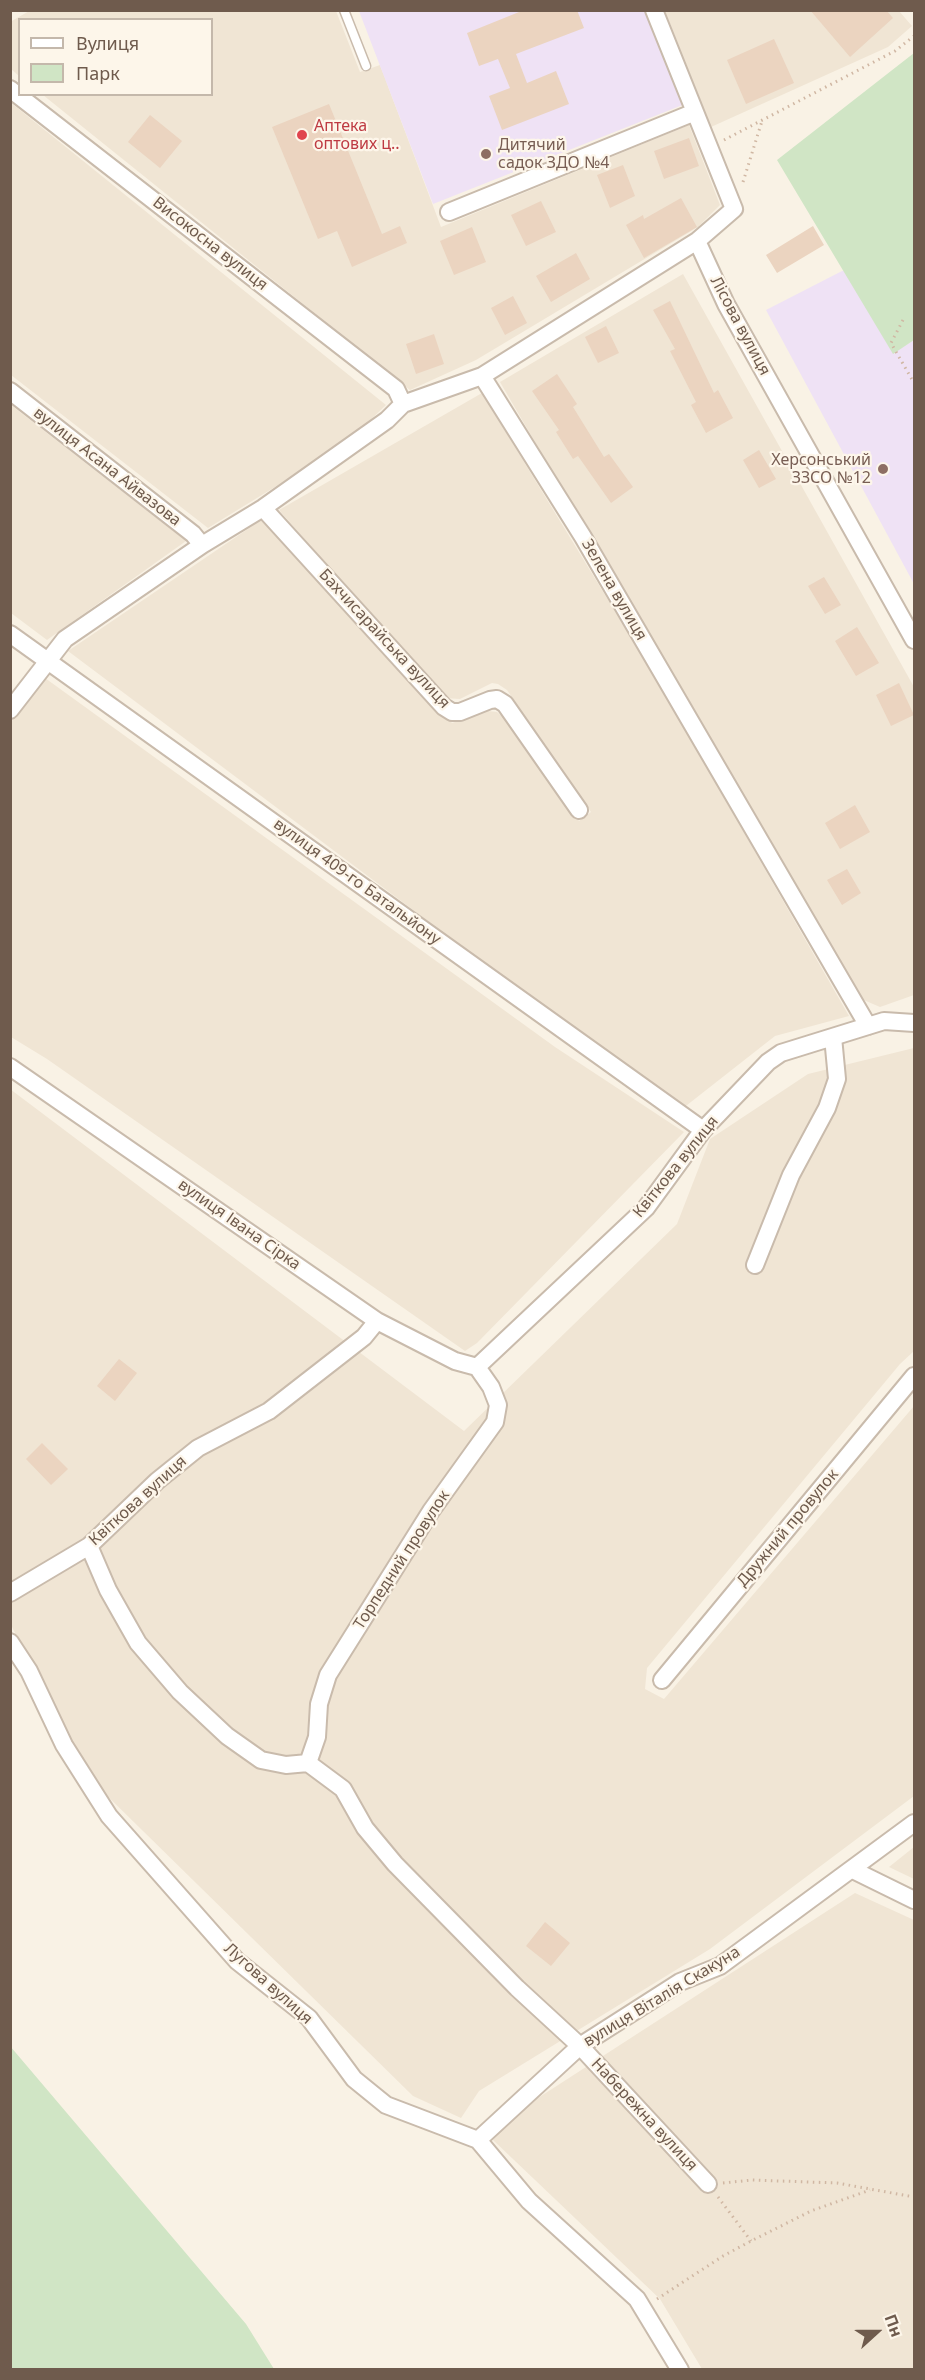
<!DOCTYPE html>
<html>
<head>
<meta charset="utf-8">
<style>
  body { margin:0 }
  #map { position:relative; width:925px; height:2380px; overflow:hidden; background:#f9f2e5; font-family:"Noto Sans",sans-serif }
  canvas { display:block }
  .frame { position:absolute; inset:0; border:12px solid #6f5b4d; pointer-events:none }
  .legend { position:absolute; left:18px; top:18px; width:195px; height:78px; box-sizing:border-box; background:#fdf6ea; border:2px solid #c4b8ab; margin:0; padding:8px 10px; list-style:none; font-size:18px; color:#6f5b4d }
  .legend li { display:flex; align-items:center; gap:12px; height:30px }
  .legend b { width:30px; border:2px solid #c4b8ab }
  .north { position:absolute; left:847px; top:2302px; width:60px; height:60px; -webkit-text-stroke:4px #fdf6ea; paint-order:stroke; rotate:69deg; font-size:16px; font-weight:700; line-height:24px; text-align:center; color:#6f5b4d }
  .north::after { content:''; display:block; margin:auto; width:21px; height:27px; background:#6f5b4d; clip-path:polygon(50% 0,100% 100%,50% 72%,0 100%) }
</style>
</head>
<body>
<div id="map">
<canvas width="925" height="2380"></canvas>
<div class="frame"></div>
<ul class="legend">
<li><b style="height:8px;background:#fff"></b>Вулиця</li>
<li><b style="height:16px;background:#d0e5c5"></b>Парк</li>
</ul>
<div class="north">Пн</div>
</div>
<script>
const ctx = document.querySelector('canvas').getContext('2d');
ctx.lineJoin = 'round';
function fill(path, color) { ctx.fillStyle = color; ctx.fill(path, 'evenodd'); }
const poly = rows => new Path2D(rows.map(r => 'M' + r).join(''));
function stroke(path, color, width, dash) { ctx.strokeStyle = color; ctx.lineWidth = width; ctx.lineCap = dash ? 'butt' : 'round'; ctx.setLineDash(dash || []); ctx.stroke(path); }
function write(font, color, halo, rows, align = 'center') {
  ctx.font = font + ' "Noto Sans",sans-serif'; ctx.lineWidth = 4.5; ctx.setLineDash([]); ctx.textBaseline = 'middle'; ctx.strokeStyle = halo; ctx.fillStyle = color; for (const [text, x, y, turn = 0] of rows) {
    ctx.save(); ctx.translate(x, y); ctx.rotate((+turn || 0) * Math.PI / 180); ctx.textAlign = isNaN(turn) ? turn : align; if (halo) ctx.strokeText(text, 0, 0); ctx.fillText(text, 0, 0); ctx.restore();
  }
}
const residential = poly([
  [31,10,336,11,360,72,380,65,441,227,689,125,720,205,698,227,476,360,410,390,43,95,212,94,212,20,20,20,19,76,11,69,10,22],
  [665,11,899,11,912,26,888,47,711,127],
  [10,102,386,405,366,424,301,471,208,528,11,375],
  [683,274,914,687,914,995,880,1007,859,998,500,382],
  [482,393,652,672,849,1016,775,1036,682,1109,461,946,68,651,264,518,452,723,488,711,497,712,505,719,579,821,591,812,507,690,498,684,492,683,460,699,444,698,279,510],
  [11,405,186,541,47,640,11,613],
  [45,678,555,1047,684,1132,477,1343,465,1351,47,1059,11,1037,11,722],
  [914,1048,914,1351,900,1364,647,1668,645,1689,664,1699,914,1406,914,1796,710,1949,479,2091,461,2118,413,2096,89,1778,11,1625,10,1089,464,1431,677,1224,710,1139,808,1074],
  [914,1847,914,1879,889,1867],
  [855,1893,914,1920,914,2369,702,2369,660,2299,493,2140,504,2120]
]);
const education = poly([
  [359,11,647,11,685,104,433,204],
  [844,270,893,353,914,340,914,584,766,310]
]);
const green = poly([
  [914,53,914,340,893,354,777,160],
  [10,2046,246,2324,274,2369,11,2369]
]);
const building = poly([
  [524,10,577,10,584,28,516,54,527,83,556,71,569,104,502,130,489,96,510,88,498,59,479,66,467,33],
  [810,10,886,10,893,18,850,57],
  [774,39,794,83,746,104,727,60],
  [329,104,382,234,400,226,407,243,352,267,337,231,318,239,272,127],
  [150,115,182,141,160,168,128,142],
  [689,138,699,166,664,179,654,151],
  [623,165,635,196,610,208,597,175],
  [681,198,697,227,644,258,626,225,643,215,644,219],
  [541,201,556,232,526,246,511,215],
  [813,226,824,245,777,273,766,255],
  [472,227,486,262,454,275,440,241],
  [576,253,590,279,551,302,536,276],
  [513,296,527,323,505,335,491,308],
  [670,301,714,393,718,390,733,418,706,433,691,405,696,402,670,351,675,349,653,310],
  [606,326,619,353,598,363,585,337],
  [434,334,444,364,416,374,406,344],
  [557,374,577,404,573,407,604,457,609,454,633,487,611,503,578,456,573,459,556,432,559,430,532,391],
  [759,450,776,479,759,488,743,460],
  [824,577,841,605,825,614,808,586],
  [857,627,879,663,856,676,835,641],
  [899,683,914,715,891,726,876,695],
  [855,805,870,832,840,849,825,823],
  [847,869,861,893,842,905,827,880],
  [119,1359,137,1373,115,1401,97,1386],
  [42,1443,68,1469,51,1485,26,1459],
  [545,1922,570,1943,551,1966,526,1946]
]);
const path = poly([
  [724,140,895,51,914,36],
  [743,182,762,121],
  [903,320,891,343,914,383],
  [723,2183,752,2180,837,2183,914,2197],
  [718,2197,751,2241],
  [657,2299,723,2256,751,2241,811,2211,870,2190]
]);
const service = poly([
  [344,10,366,66]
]);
const minor = poly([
  [654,10,734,209,697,241,482,376,583,537,868,1026],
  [10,89,396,389,403,404],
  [449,212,695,112],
  [697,241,726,304,914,640],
  [10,391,193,534,202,545],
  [263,508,444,707,452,712,460,712,490,700,497,699,505,704,579,810],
  [10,634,703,1130],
  [10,710,65,639,202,545,263,508,387,420,403,404,482,376],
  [10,1067,377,1321,455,1361,477,1367],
  [755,1265,791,1175,827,1108,837,1079,833,1037],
  [477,1367,646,1208,703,1130,768,1062,781,1053,884,1021,914,1023],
  [89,1546,108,1590,138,1643,180,1692,227,1736,261,1760,286,1765,308,1763,343,1789,365,1828,395,1864,517,1988,580,2046,708,2184],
  [10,1593,89,1546,157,1481,198,1448,269,1411,364,1337,377,1321],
  [10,1642,29,1671,64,1745,109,1816,237,1961,309,2018,354,2079,386,2105,478,2140,529,2201,637,2299,680,2370],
  [662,1680,914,1376],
  [308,1763,317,1737,319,1704,328,1675,431,1511,495,1422,498,1405,491,1387,477,1367],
  [853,1870,914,1900],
  [478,2140,580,2046,680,1982,720,1966,914,1823]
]);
const markers = [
  [302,135,6,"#e0444e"],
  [486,154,6,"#8d6e63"],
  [883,469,6,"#8d6e63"]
];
const healthNames = [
  ["Аптека",314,126],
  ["оптових ц‥",314,144]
];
const educationNames = [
  ["Дитячий",498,145],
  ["садок ЗДО №4",498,163],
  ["Херсонський",871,460,"right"],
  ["ЗЗСО №12",871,478,"right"]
];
const streetNames = [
  ["Високосна вулиця",210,244,38],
  ["Лісова вулиця",740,326,62],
  ["вулиця Асана Айвазова",107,467,38],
  ["Зелена вулиця",614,590,60],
  ["Бахчисарайська вулиця",384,639,47],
  ["вулиця 409-го Батальйону",357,882,36],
  ["Квіткова вулиця",676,1167,-51],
  ["вулиця Івана Сірка",239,1225,35],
  ["Квіткова вулиця",138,1501,-42],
  ["Дружний провулок",788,1528,-50],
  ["Торпедний провулок",402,1560,-57],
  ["Лугова вулиця",268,1984,42],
  ["вулиця Віталія Скакуна",662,1997,-31],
  ["Набережна вулиця",644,2115,47]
];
fill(residential, '#f0e5d4');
fill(education, '#efe2f5');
fill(green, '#d0e5c5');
fill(building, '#ebd4c0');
stroke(service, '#c9bbac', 11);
stroke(minor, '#c9bbac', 20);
stroke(path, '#d0b7a3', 3, [1.5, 4.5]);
stroke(service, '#fff', 8);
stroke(minor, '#fff', 16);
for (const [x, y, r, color] of markers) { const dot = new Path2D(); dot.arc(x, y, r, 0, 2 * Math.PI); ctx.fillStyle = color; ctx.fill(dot); stroke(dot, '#fdf6ea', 2); }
write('16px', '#be3a42', '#fdf6ea', healthNames, 'left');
write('16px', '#785e54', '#fdf6ea', educationNames, 'left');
write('16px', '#6f5b4d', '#fdf6ea', streetNames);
</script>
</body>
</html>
